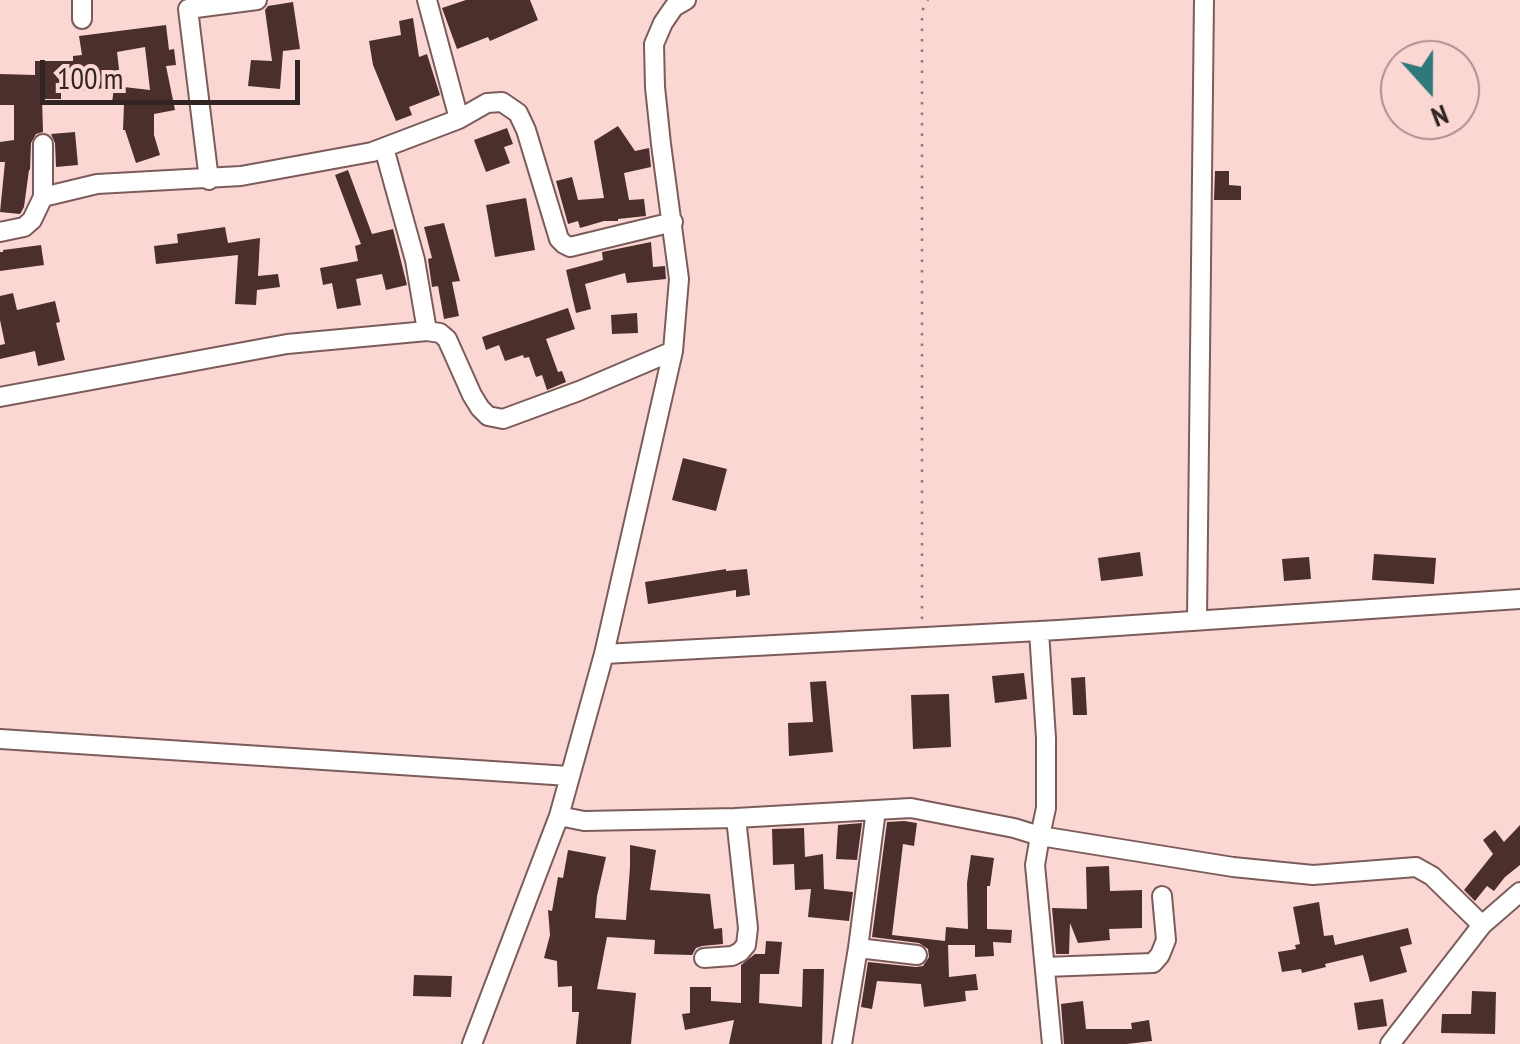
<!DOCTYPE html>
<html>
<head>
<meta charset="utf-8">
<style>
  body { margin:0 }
  #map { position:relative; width:1520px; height:1044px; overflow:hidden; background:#fbd7d4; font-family:"PT Sans Narrow",sans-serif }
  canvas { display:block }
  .north { position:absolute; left:1380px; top:40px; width:100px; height:100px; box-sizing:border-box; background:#fbd7d4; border:2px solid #aa8f8d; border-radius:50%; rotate:159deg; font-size:28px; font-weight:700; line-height:40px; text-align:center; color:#312423 }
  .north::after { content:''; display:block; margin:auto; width:35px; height:45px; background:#30797b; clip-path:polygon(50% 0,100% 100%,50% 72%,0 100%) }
  .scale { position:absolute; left:40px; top:60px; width:260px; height:45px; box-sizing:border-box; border:5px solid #312423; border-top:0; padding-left:12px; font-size:30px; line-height:35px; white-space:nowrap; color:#312423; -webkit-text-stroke:8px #fbd7d4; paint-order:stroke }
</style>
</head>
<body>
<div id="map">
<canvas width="1520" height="1044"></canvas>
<div class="north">N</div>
<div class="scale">100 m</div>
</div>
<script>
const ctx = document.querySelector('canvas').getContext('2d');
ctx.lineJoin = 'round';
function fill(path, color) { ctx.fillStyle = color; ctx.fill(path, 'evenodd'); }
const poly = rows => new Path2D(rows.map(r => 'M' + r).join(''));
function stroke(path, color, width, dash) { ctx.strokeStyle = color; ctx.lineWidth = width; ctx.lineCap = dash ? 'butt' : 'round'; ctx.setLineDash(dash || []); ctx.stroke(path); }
const building = poly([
  [466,0,530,0,538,20,490,41,488,37,457,49,442,8],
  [293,2,300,49,283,51,280,89,248,86,251,60,272,61,265,10,268,6],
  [413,18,419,57,427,54,440,95,409,107,412,115,396,121,373,65,369,41,401,35,399,21],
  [166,25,169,50,174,49,176,65,166,66,175,110,154,114,154,135,160,155,136,163,125,130,123,130,124,104,112,103,114,87,61,93,61,99,42,99,43,132,36,134,31,143,30,170,29,170,24,207,20,214,0,212,5,162,0,162,0,142,14,140,14,105,0,105,0,74,35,75,35,61,73,61,73,56,82,55,79,36],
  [145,47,150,90,115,86,121,86,117,52],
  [618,126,635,151,649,148,651,167,624,173,629,200,644,199,646,216,618,219,618,221,604,221,580,228,578,221,568,224,556,181,572,177,578,200,604,198,594,141],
  [507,128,513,144,504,147,510,163,486,172,474,140],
  [75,132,78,165,56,167,55,143,51,134],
  [348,170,372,234,393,229,407,285,386,290,382,274,356,279,361,305,337,309,332,283,323,285,320,268,358,261,355,246,361,244,335,175],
  [1215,171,1229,171,1229,185,1241,186,1241,200,1214,200],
  [526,198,535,250,495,257,486,205],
  [444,223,460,281,452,282,459,316,444,319,438,286,432,287,428,259,432,258,424,227],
  [225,227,228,243,260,238,258,276,278,274,280,287,257,290,256,305,235,304,238,255,156,264,154,246,178,243,177,234],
  [651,242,653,267,665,266,666,279,627,283,625,273,585,284,591,309,576,313,566,270,603,260,602,252],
  [41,245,44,265,0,271,0,252,3,252,3,250],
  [13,293,17,310,55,301,60,322,56,323,65,360,38,366,35,351,0,359,0,345,5,344,0,320,0,296],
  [568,308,575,329,546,339,558,372,562,371,566,382,547,390,542,375,536,377,529,357,524,358,523,355,505,361,499,345,486,350,482,337],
  [637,313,638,333,612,334,611,315],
  [683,458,727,469,716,511,672,500],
  [1140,552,1143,576,1101,581,1098,558],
  [1374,554,1436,558,1434,584,1372,580],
  [1309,557,1311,579,1284,581,1282,559],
  [726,569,726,571,747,569,750,595,736,597,736,590,648,604,645,582],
  [1024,673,1027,699,995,703,992,676],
  [1085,677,1087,715,1073,715,1071,678],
  [826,681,833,752,789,756,788,723,813,722,810,682],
  [949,694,951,747,913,749,911,695],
  [904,821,917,823,914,846,903,844,892,935,945,941,946,927,968,929,967,883,971,855,994,858,990,886,987,886,987,929,1012,930,1011,943,993,942,994,956,975,957,975,945,948,945,949,977,976,974,978,990,965,991,966,1001,924,1007,921,984,877,981,872,1009,861,1007,868,962,916,967,923,966,929,957,928,949,919,943,872,937,887,822],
  [862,823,857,860,836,859,838,825],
  [1520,825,1520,865,1505,877,1494,891,1487,886,1475,901,1464,890,1493,854,1483,840,1495,830,1504,842],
  [804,828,805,857,823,854,824,889,853,892,849,921,808,917,811,889,795,890,794,864,773,865,772,829],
  [630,845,656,850,650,890,710,894,714,929,722,928,723,944,702,946,696,948,692,955,654,954,655,940,607,937,597,989,636,993,631,1044,576,1044,579,1012,572,1012,572,986,558,987,557,961,544,958,550,935,548,910,552,911,558,877,563,878,568,850,606,857,597,896,595,918,626,920,630,867],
  [1109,866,1110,891,1142,890,1142,928,1109,929,1110,940,1078,943,1070,923,1069,954,1056,954,1052,908,1087,909,1086,867],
  [1319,902,1324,936,1333,935,1335,945,1408,928,1412,944,1400,947,1407,972,1370,982,1363,955,1325,964,1326,967,1302,973,1301,969,1282,972,1278,952,1296,949,1295,945,1300,944,1293,907],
  [766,941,782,942,779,974,760,974,759,1003,802,1007,803,969,824,969,822,1044,729,1044,734,1020,685,1030,682,1014,690,1013,690,987,711,987,711,1001,741,1003,741,965,755,954,765,954],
  [414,975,452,976,451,997,413,996],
  [1472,991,1496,992,1495,1034,1441,1033,1442,1014,1471,1014],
  [1383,999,1387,1026,1358,1030,1354,1003],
  [1083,1001,1086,1029,1132,1029,1131,1023,1149,1020,1152,1041,1127,1044,1064,1044,1061,1004]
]);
const path = poly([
  [922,619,922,11,928,0]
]);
const minor = poly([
  [427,0,459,119],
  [82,19,82,0],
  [384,148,415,260,427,331],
  [209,180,188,9,257,0],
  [43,197,43,144],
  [0,232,24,227,32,220,43,197,97,184,241,176,372,152,459,119,487,103,502,102,518,113,526,130,559,239,564,244,570,247,673,222],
  [0,397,287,344,427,331,440,333,447,339,472,395,480,408,488,416,503,419,579,391,673,351],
  [1197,619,1204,0],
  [1039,631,1046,738,1046,808,1040,836,1233,867,1313,875,1416,867,1432,876,1482,925],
  [604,654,1058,630,1520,599],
  [0,739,569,776],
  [559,816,584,821,736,818,911,808,1014,828,1040,836,1035,865,1052,1044],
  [858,948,917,955],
  [704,958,732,956,740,952,746,945,748,928,736,818],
  [1045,967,1153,963,1160,955,1166,940,1162,896],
  [472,1044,559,816,604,654,673,351,679,279,661,144,655,87,654,44,663,23,674,7,686,0],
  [842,1044,858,948,876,810],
  [1390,1044,1482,925,1520,892]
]);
fill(building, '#4a2f2d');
stroke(minor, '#7c5c5a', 22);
stroke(path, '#907876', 2.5, [2.5, 8]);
stroke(minor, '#fff', 18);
</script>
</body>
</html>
